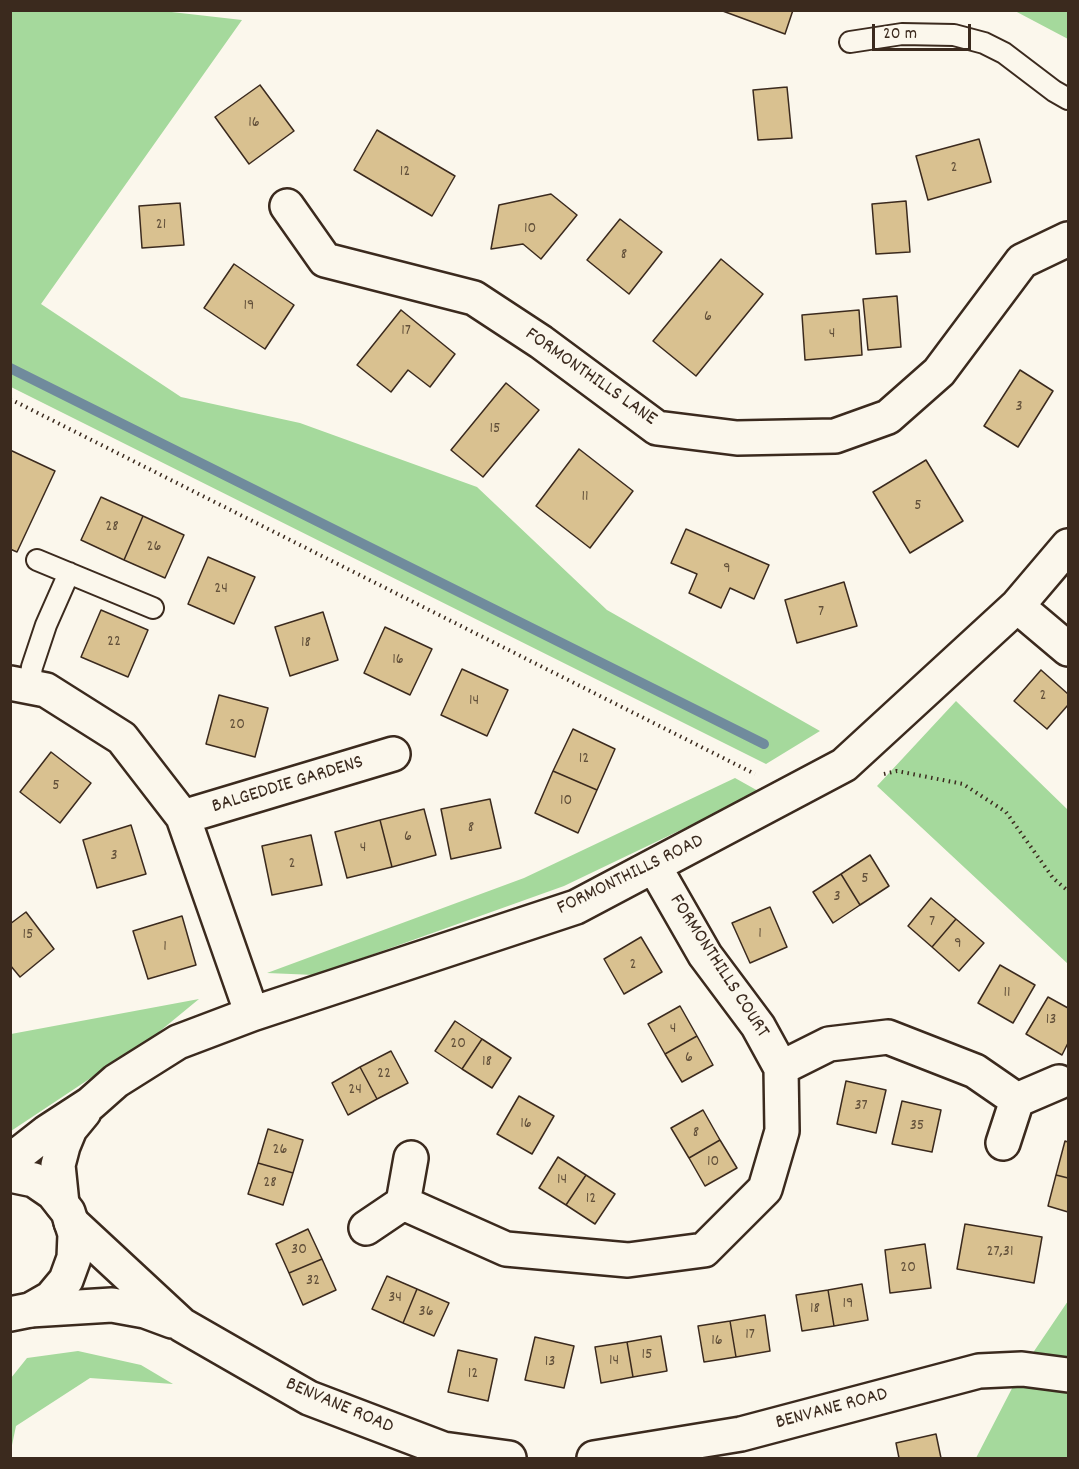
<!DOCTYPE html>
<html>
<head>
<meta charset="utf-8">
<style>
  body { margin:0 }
  #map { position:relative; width:1079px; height:1469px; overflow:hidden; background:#fbf7ec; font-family:Dekko,sans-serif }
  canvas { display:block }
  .frame { position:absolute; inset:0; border:12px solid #3b2a1e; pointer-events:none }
  .scale { position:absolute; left:872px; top:24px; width:99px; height:27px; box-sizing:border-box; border:3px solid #3b2a1e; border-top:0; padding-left:8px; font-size:18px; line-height:21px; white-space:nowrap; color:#3b2a1e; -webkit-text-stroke:4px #fbf7ec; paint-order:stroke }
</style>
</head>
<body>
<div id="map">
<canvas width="1079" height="1469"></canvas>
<div class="frame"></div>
<div class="scale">20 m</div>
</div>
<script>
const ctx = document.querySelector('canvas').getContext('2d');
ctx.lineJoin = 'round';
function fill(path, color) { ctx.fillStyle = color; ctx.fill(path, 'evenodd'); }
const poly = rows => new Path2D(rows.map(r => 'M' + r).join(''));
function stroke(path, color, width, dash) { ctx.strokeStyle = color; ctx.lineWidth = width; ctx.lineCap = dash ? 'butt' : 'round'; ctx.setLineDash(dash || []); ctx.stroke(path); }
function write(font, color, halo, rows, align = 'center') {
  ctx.font = font + ' Dekko,sans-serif'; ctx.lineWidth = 4.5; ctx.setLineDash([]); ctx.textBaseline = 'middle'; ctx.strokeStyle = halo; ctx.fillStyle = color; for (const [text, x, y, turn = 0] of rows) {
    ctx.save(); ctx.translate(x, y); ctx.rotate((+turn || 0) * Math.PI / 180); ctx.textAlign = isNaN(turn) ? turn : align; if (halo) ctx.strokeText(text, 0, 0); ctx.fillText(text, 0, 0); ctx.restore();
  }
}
const green = poly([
  [163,11,242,20,41,304,181,397,300,423,477,487,607,610,820,731,766,764,11,387,11,11],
  [1015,11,1068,11,1068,39],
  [956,701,1068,810,1068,964,877,786],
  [735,778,760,792,564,886,315,975,267,973,524,878],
  [199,999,154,1036,11,1131,11,1034],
  [1068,1301,1068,1458,976,1458,1022,1369],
  [78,1351,141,1365,173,1384,90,1378,16,1426,11,1450,11,1378,27,1358]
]);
const stream = poly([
  [10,368,764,744]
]);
const building = poly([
  [720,10,793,10,785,34,720,10],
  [260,85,294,131,249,164,215,117,260,85],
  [787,87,792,138,758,140,753,90,787,87],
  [377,130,455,176,432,216,354,170,377,130],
  [979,139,991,182,928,200,916,156,979,139],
  [551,194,577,215,541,259,523,244,491,249,499,205,551,194],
  [906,201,910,252,876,254,872,204,906,201],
  [180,203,184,245,142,248,139,206,180,203],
  [620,219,662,252,629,294,587,260,620,219],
  [721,259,763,294,696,376,653,341,721,259],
  [234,264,294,305,265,349,204,308,234,264],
  [897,296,901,347,868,350,863,299,897,296],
  [401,310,455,354,430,387,408,370,391,392,357,365,401,310],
  [859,310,862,355,805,360,802,315,859,310],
  [1020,370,1053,391,1018,447,984,426,1020,370],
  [506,383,539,410,483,477,451,450,506,383],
  [579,449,633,491,590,548,536,506,579,449],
  [10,450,55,471,17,552,10,549,10,450],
  [926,460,963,521,910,553,873,492,926,460],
  [101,497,143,516,124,560,81,540,101,497],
  [143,516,184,535,165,578,124,560,143,516],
  [686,529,769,565,754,599,730,588,721,608,689,593,697,574,671,563,686,529],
  [208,557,255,577,234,624,188,604,208,557],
  [844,582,857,626,797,643,785,600,844,582],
  [101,610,148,630,128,677,81,657,101,610],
  [323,612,338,660,290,676,275,627,323,612],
  [385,627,432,649,410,695,364,673,385,627],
  [462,669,508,690,487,736,441,715,462,669],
  [1041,670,1068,694,1068,705,1047,729,1014,701,1041,670],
  [219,695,268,708,255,757,206,744,219,695],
  [573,729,615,749,597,790,553,771,573,729],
  [51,752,91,783,60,823,20,792,51,752],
  [553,771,597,790,578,833,535,813,553,771],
  [490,799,501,848,451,859,441,809,490,799],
  [424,809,436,855,392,867,380,820,424,809],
  [380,820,392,867,347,878,335,832,380,820],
  [131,825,146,874,97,888,83,840,131,825],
  [311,835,322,885,272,895,262,846,311,835],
  [870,855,889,886,860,905,841,874,870,855],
  [841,874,860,905,833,923,813,892,841,874],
  [931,898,956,919,932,947,908,926,931,898],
  [770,907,787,947,750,963,732,923,770,907],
  [26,912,54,949,20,977,10,965,10,924,26,912],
  [182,916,196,965,148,979,133,931,182,916],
  [956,919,984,943,959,971,932,947,956,919],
  [641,937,662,972,624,994,604,959,641,937],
  [1000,965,1035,985,1013,1023,978,1003,1000,965],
  [1048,997,1068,1008,1068,1043,1062,1055,1026,1034,1048,997],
  [680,1006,697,1036,665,1054,648,1024,680,1006],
  [455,1021,482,1039,462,1069,435,1051,455,1021],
  [697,1036,713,1065,682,1082,665,1054,697,1036],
  [482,1039,511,1058,492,1088,462,1069,482,1039],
  [391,1051,408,1083,377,1099,360,1067,391,1051],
  [360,1067,377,1099,348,1115,332,1083,360,1067],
  [846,1081,886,1090,876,1133,837,1124,846,1081],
  [519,1096,554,1116,532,1154,497,1134,519,1096],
  [902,1101,941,1110,932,1152,892,1144,902,1101],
  [703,1110,720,1140,689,1158,671,1128,703,1110],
  [268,1129,303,1140,293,1173,258,1163,268,1129],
  [720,1140,737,1168,705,1186,689,1158,720,1140],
  [1065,1141,1068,1142,1068,1178,1056,1175,1065,1141],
  [558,1157,586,1175,566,1205,539,1188,558,1157],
  [258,1163,293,1173,283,1205,248,1194,258,1163],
  [586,1175,615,1194,595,1224,566,1205,586,1175],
  [1056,1175,1068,1178,1068,1212,1048,1206,1056,1175],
  [965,1224,1042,1237,1034,1283,957,1269,965,1224],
  [308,1229,322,1259,289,1273,276,1244,308,1229],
  [925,1244,931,1288,890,1293,885,1250,925,1244],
  [322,1259,336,1290,303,1305,289,1273,322,1259],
  [387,1276,417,1289,403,1323,372,1309,387,1276],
  [862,1284,868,1320,834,1326,828,1290,862,1284],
  [417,1289,449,1303,434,1336,403,1323,417,1289],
  [828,1290,834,1326,802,1331,796,1295,828,1290],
  [765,1315,770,1351,736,1357,730,1321,765,1315],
  [730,1321,736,1357,704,1362,698,1326,730,1321],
  [661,1336,667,1371,633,1377,627,1342,661,1336],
  [535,1337,574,1346,564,1388,525,1380,535,1337],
  [627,1342,633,1377,601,1383,595,1347,627,1342],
  [458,1350,497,1359,488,1401,448,1392,458,1350],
  [936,1434,941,1458,899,1458,896,1443,936,1434]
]);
const path = poly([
  [10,399,755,774],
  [884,774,897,771,963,784,1006,812,1053,878,1068,891]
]);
const lane = poly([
  [850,42,902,34,954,35,984,43,1004,53,1054,91,1068,99],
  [37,560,153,608],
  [29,686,32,667,46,625,69,573]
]);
const street = poly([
  [287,206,325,260,474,298,541,342,657,428,737,438,835,436,888,417,939,372,1022,261,1068,239],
  [1017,606,1068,649],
  [10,683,46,690,122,738,183,817,252,1014],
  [183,817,393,754],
  [781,1068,829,1044,888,1037,975,1071,1017,1100],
  [1003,1143,1017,1100,1059,1082],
  [10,1161,47,1132,90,1104,116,1081,178,1042,252,1014,576,907,844,765,1017,606,1068,546],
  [403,1203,506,1249,628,1260,704,1250,765,1189,782,1131,781,1068,758,1026,705,955,654,866],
  [62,1204,58,1165,63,1146,70,1129,84,1112],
  [71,1222,182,1325,309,1398,443,1449,509,1458],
  [366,1228,403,1203,411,1158],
  [30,1310,112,1305,145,1311,172,1321],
  [594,1458,741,1434,979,1371,1022,1369,1068,1375]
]);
const secondary = poly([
  [10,1175,34,1180,53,1193,68,1212,75,1234,74,1258,66,1280,51,1298,30,1310,10,1314]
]);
const numberNames = [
  ["16",254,124],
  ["2",954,169],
  ["12",405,173],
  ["21",161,226],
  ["10",530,230],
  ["8",624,256],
  ["19",249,307],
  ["6",708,318],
  ["17",406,332],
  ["4",832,335],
  ["3",1019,408],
  ["15",495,430],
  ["11",585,498],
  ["5",918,507],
  ["28",112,528],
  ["26",154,548],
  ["9",727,570],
  ["24",221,590],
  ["7",821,613],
  ["22",114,643],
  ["18",306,644],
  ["16",398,661],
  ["2",1043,697],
  ["14",474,702],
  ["20",237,726],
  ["12",584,760],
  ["5",56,787],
  ["10",566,802],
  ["8",471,829],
  ["6",408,838],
  ["4",363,849],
  ["3",114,857],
  ["2",292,865],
  ["5",865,880],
  ["3",837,898],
  ["7",932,923],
  ["1",760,935],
  ["15",28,936],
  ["9",958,945],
  ["1",165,948],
  ["2",633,966],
  ["11",1007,994],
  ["13",1051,1021],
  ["4",673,1030],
  ["20",458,1045],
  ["6",689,1059],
  ["18",487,1063],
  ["22",384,1075],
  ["24",355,1091],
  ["37",861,1107],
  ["16",526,1125],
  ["35",917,1127],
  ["8",696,1134],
  ["26",280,1151],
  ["10",713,1163],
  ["14",562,1181],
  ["28",270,1184],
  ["12",591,1200],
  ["30",299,1251],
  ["27,31",1000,1253],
  ["20",908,1269],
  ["32",313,1282],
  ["34",395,1299],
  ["19",848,1305],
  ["18",815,1310],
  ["36",426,1313],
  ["17",750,1336],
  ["16",717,1342],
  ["15",647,1356],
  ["14",614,1362],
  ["13",550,1363],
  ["12",473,1375]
];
const streetNames = [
  ["FORMONTHILLS LANE",590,378,35],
  ["BALGEDDIE GARDENS",288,786,-17],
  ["FORMONTHILLS ROAD",631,876,-26],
  ["FORMONTHILLS COURT",718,967,57],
  ["BENVANE ROAD",339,1407,23],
  ["BENVANE ROAD",832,1410,-15]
];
fill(green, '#a5d99c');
stroke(stream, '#708b9d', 10);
fill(building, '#d9c190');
stroke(building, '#3b2a1e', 1.5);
stroke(lane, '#3b2a1e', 24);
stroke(street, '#3b2a1e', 38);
stroke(secondary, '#3b2a1e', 38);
stroke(path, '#3b2a1e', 4, [1.5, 4.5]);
stroke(lane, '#fbf7ec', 20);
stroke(street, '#fbf7ec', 33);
stroke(secondary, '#fbf7ec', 33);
write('16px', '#62503a', null, numberNames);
write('20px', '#3b2a1e', '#fbf7ec', streetNames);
</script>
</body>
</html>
